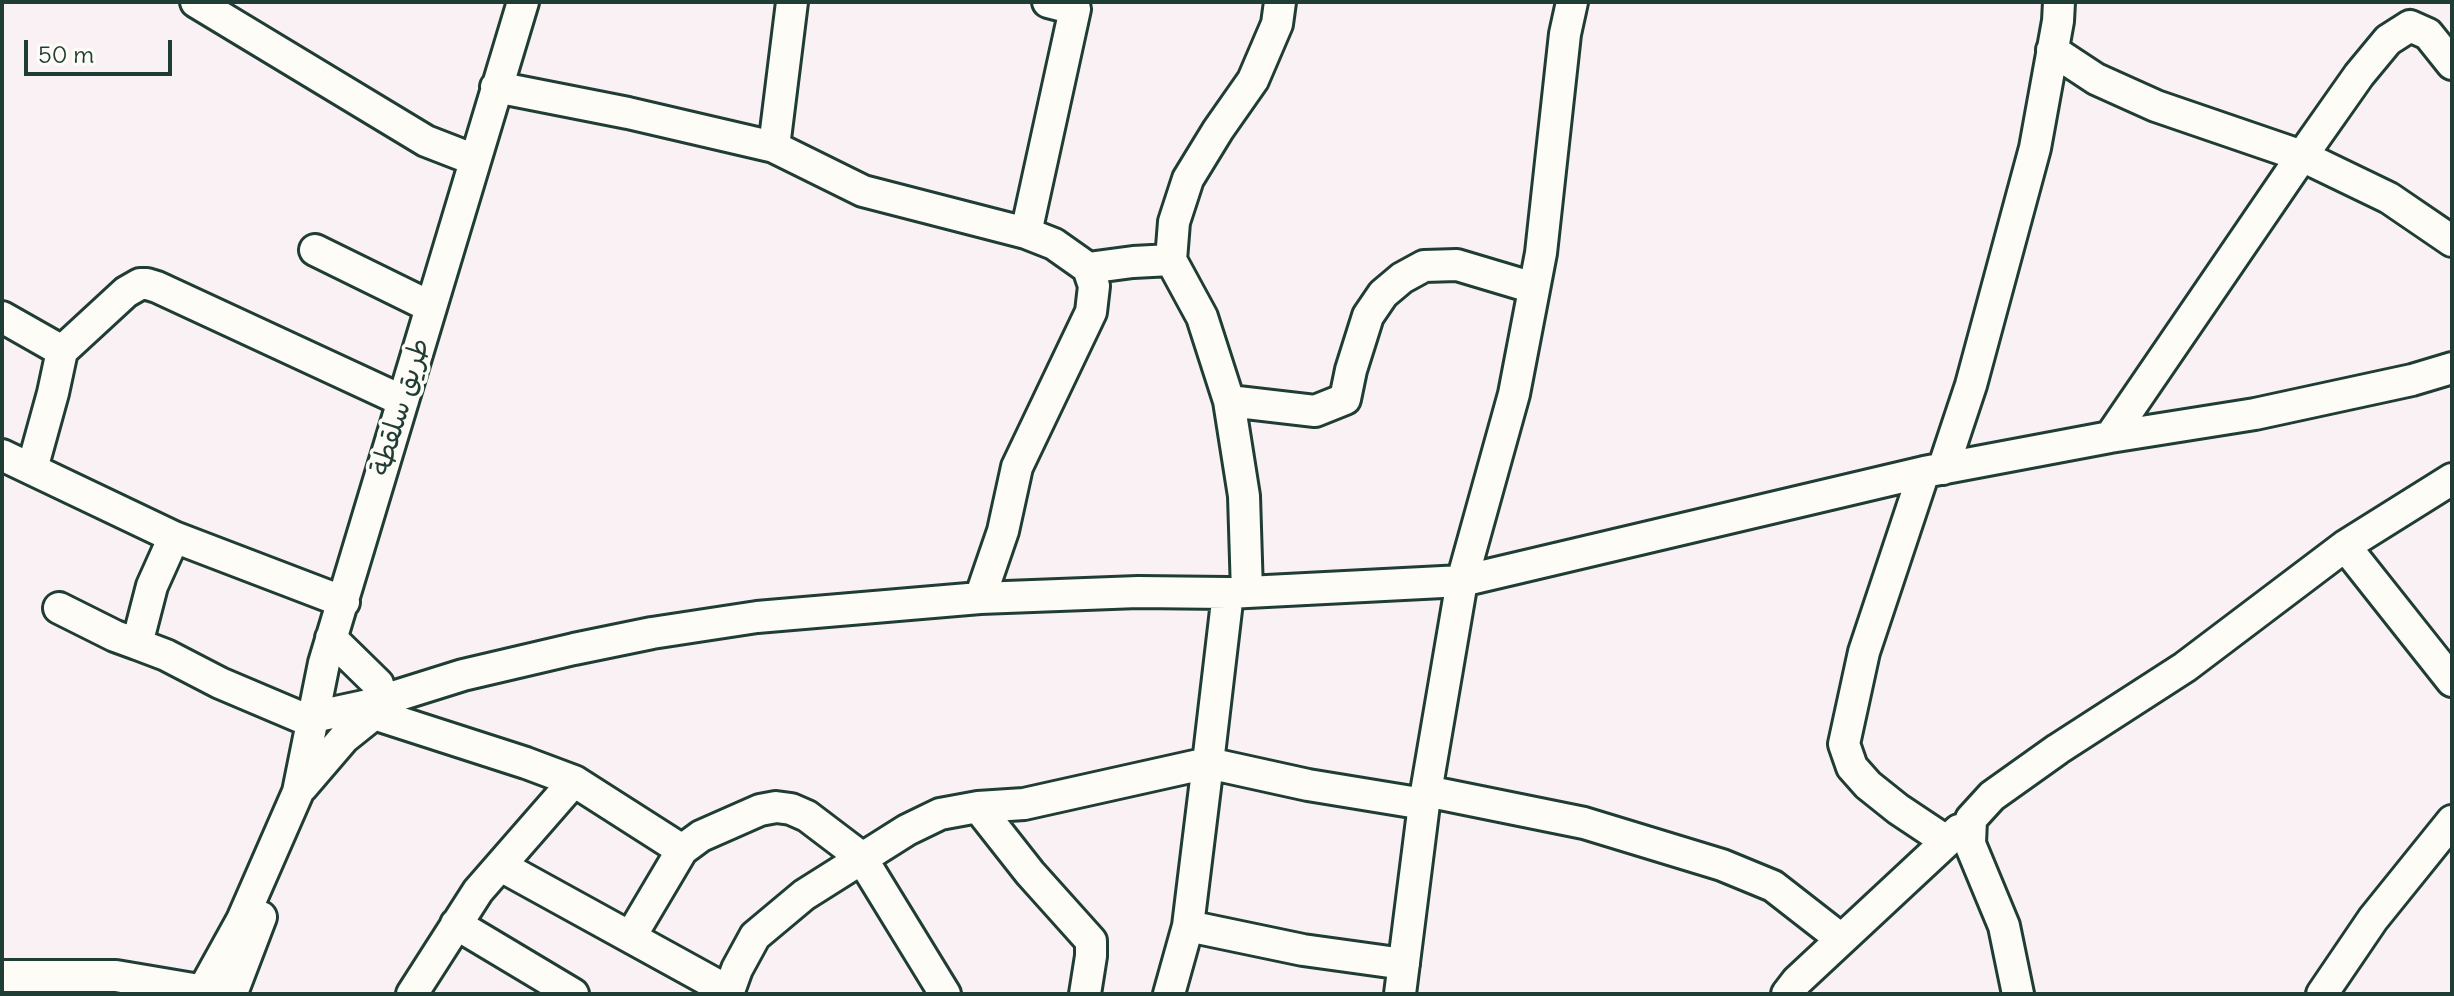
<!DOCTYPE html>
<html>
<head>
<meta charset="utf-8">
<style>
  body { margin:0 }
  #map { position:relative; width:2454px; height:996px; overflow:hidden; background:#faf1f5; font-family:Delius,sans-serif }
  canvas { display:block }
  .frame { position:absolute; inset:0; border:4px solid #1f3d34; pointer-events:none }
  .scale { position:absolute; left:24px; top:40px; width:148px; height:36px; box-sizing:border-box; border:4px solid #1f3d34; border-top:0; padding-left:10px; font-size:24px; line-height:28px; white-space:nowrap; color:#1f3d34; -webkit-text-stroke:6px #fdfcf7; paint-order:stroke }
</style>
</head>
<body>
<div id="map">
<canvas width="2454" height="996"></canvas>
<div class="frame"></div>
<div class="scale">50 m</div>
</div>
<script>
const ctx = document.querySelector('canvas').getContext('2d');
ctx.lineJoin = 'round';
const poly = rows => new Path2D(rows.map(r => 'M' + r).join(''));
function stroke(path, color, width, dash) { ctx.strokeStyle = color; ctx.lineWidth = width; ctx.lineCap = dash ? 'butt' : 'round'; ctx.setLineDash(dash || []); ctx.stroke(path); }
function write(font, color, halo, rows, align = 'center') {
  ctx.font = font + ' Delius,"Playpen Sans Arabic",sans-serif'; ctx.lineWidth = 7; ctx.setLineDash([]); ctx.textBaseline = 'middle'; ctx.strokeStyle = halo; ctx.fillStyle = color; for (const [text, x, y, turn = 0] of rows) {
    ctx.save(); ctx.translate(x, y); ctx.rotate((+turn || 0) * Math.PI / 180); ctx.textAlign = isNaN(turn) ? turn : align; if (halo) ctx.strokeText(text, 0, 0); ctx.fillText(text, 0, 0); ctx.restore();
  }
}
const minor = poly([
  [196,2,426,141,475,160],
  [2052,50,2096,79,2156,106,2302,156,2389,198,2452,241],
  [496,87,628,113,774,147,863,191,1026,233,1054,244,1088,268,1094,286,1091,312,1017,467,1003,531,980,598],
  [774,147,792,2],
  [1026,233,1075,9,1048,2],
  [315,250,431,307],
  [1088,268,1133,262,1171,260],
  [2,317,62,351,53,393,32,469],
  [62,351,126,292,140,284,147,284,157,287,403,401],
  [1229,401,1315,411,1345,399,1351,370,1368,316,1383,294,1402,278,1424,266,1457,265,1534,288],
  [2110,437,2302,156,2359,75,2388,40,2410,26,2428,34,2452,64],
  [2,455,174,537,344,602],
  [1943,469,1971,385,2035,148,2058,21,2059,2],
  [1924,472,1864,652,1844,744,1852,767,1868,785,1898,809,1946,841],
  [174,537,152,586,137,644,166,655,220,683,312,722],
  [2345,546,2452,681],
  [1247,592,1244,496,1229,401,1202,317,1171,260,1174,222,1188,179,1218,130,1253,80,1277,24,1280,2],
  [59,608,115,636,137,644],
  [331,638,378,684],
  [374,714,526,763,574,781,682,850],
  [313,717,364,706,463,675,574,649,652,633,757,617,980,598,1138,592,1228,593,1462,581,1924,472,2110,437,2255,414,2412,380,2452,368],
  [302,787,344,738,374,714,388,705],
  [1426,791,1584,823,1722,865,1773,886,1841,939],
  [978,807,1030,873,1091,941,1091,956,1085,994],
  [501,866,728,991],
  [456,924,573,994],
  [1188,926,1303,950,1404,964],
  [631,936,682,850,701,836,760,810,776,807,791,809,807,816,861,857,945,994],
  [2,976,116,976,199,990],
  [206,985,242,920,298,792,324,663,523,2],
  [232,993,261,917],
  [412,994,478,891,574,781],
  [728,994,737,969,755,936,804,895,907,830,940,814,978,807,1024,804,1208,763,1228,593],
  [1169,994,1188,926,1208,763,1308,785,1424,804],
  [1400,994,1424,804,1462,581,1514,394,1541,253,1565,34,1572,2],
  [1787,994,1797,981,1959,830],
  [2018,994,2004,926,1970,844,1971,819,1992,796,2058,749,2185,667,2345,546,2452,479],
  [2322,994,2373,919,2452,821]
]);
const streetNames = [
  ["طريق سلقطة",401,407,-73]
];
stroke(minor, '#1f3d34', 36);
stroke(minor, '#fdfcf7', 30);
write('28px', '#1f3d34', '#fdfcf7', streetNames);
</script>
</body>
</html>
